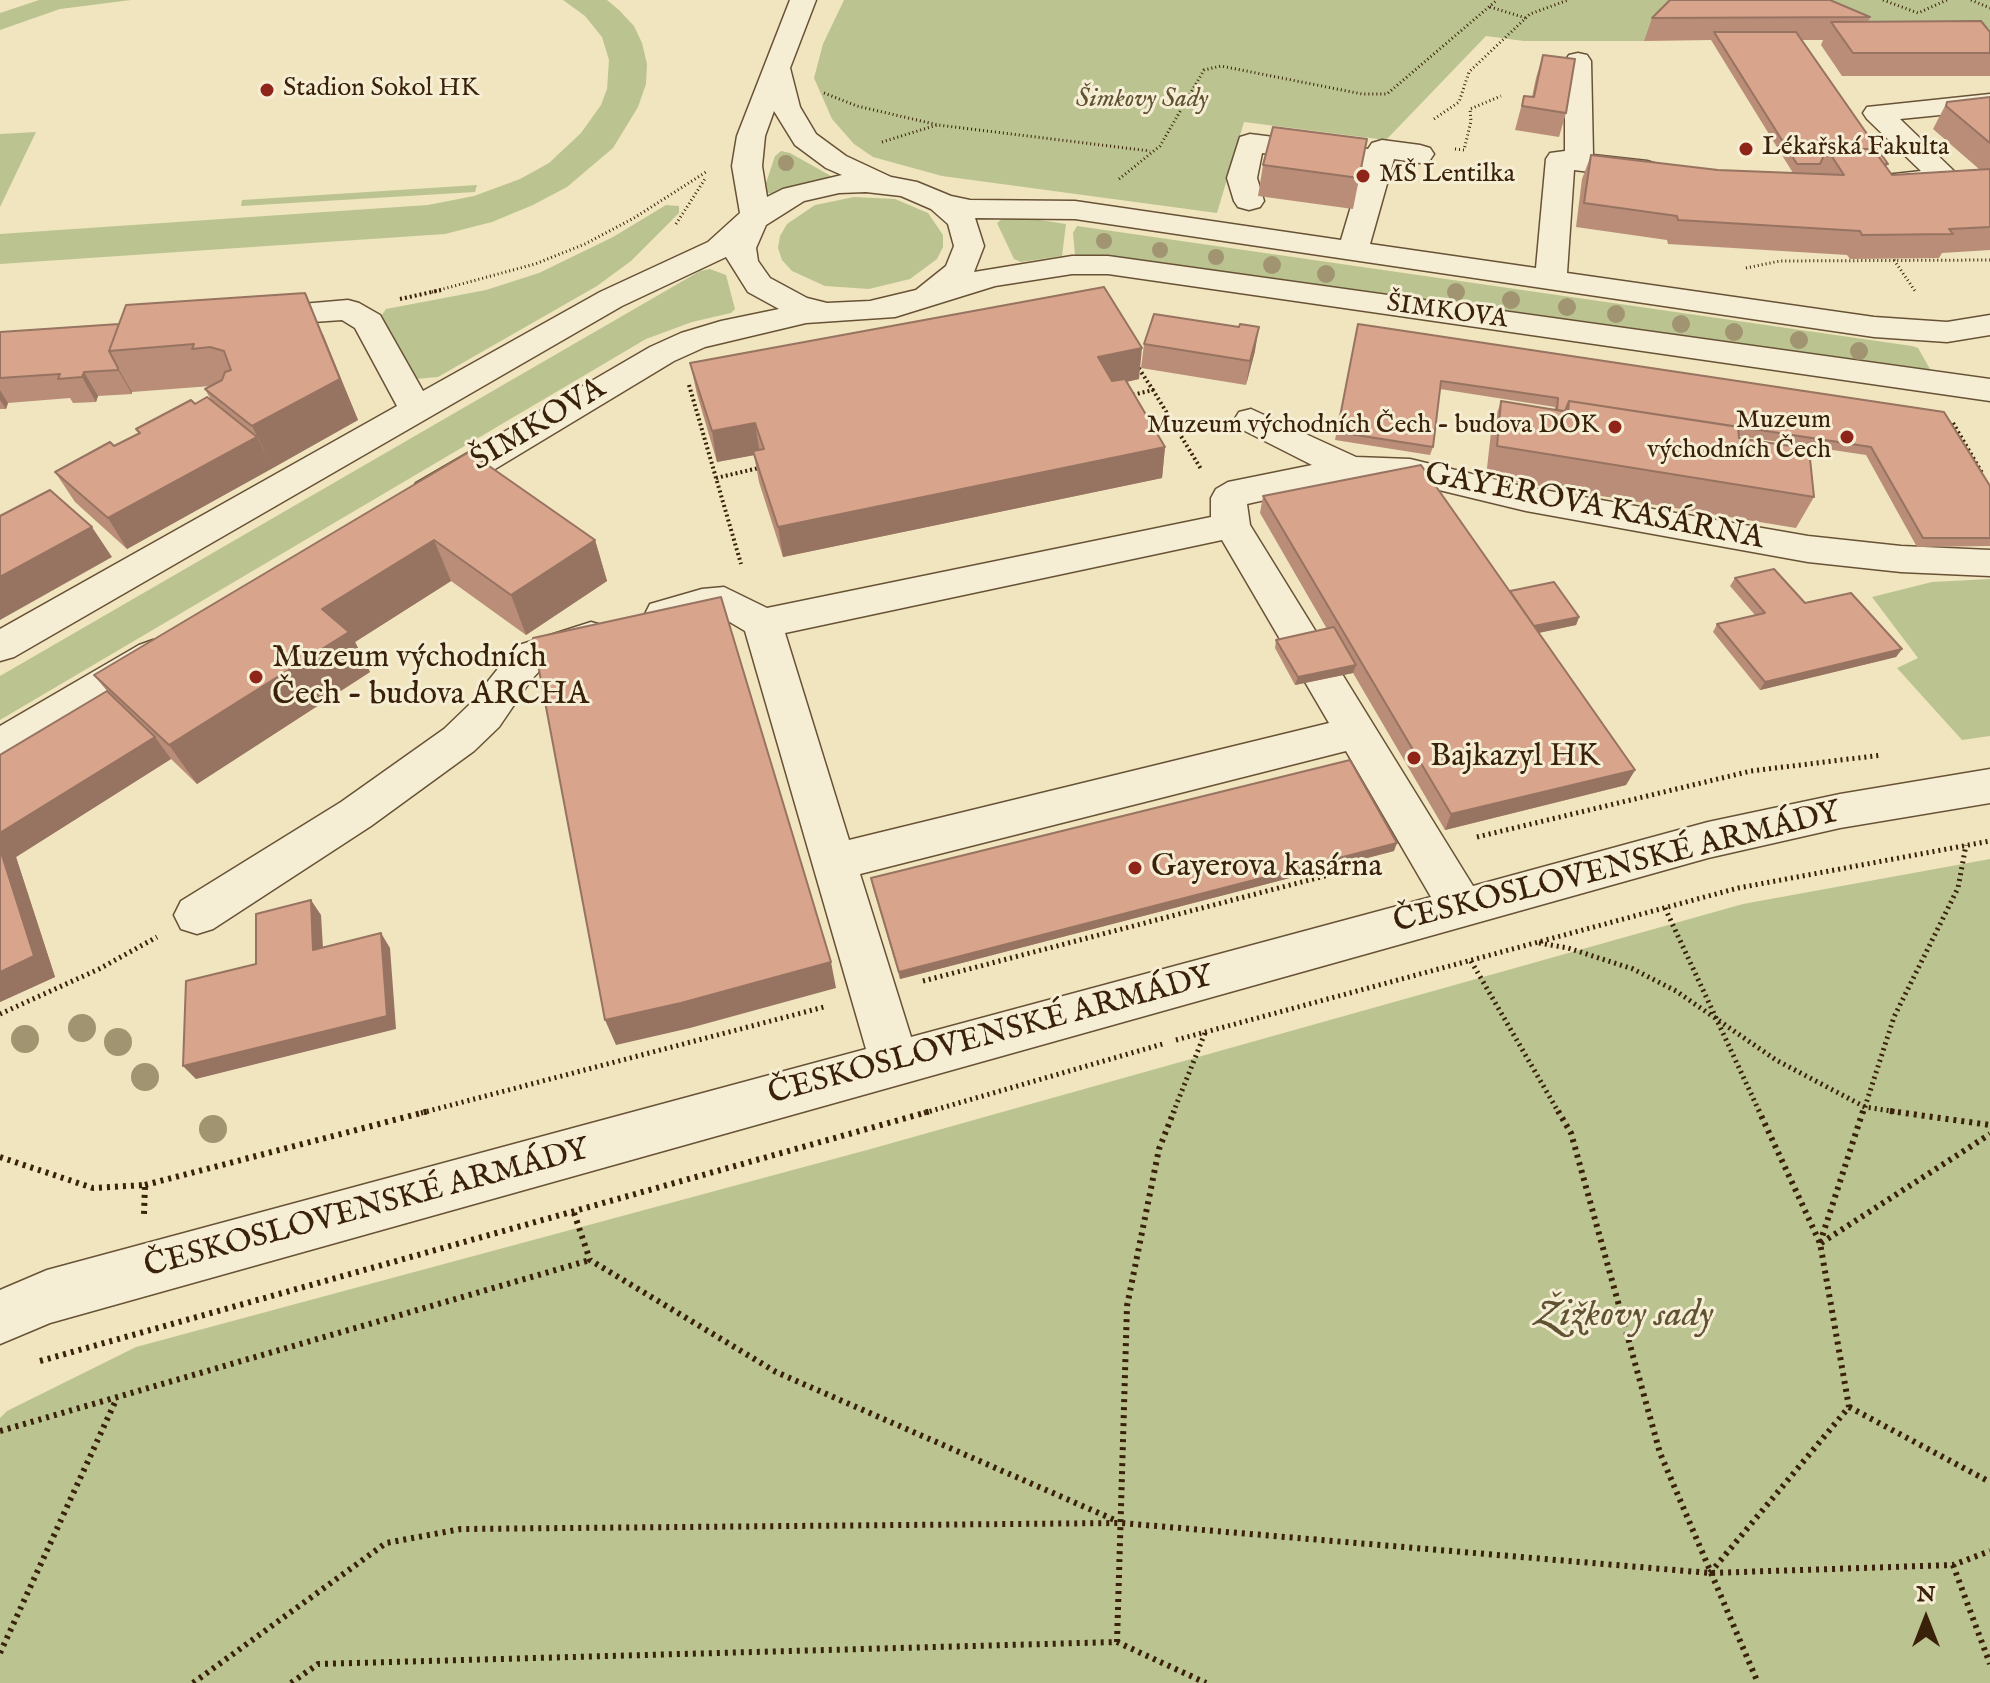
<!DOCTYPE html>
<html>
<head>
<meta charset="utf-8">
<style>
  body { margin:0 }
  #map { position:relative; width:1990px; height:1683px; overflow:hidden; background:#f0e5be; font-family:"IM FELL English",serif }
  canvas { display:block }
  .north { position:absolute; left:1886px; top:1579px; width:80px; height:80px; -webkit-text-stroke:6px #f5eed5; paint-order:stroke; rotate:0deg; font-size:22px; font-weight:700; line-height:32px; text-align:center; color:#3a2109 }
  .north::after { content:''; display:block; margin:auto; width:28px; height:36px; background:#3a2109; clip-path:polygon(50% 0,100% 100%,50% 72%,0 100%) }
</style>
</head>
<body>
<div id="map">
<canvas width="1990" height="1683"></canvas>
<div class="north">N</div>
</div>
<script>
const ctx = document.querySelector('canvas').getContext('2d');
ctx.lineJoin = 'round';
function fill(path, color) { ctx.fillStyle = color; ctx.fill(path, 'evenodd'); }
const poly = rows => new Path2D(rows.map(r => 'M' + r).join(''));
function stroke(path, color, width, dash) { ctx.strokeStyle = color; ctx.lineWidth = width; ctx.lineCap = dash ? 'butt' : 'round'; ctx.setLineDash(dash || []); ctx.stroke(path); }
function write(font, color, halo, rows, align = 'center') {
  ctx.font = font + ' "IM FELL English",serif'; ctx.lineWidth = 6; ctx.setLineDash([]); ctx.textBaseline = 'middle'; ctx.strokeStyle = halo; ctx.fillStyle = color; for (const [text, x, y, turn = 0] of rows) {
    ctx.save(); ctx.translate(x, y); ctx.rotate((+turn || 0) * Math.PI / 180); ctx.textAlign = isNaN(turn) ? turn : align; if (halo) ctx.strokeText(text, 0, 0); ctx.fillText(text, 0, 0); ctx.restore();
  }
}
const green = poly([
  [39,0,131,0,60,9,0,30,0,13],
  [563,0,607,0,619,10,634,26,642,43,647,64,646,84,638,107,613,148,567,187,533,205,492,222,445,234,0,264,0,234,428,205,474,196,520,179,549,163,581,133,601,105,607,89,609,60,602,37,585,16],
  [844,0,1685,0,1644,41,1524,41,1486,36,1386,140,1244,122,1217,213,942,176,873,157,854,144,832,119,814,78,823,44],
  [1767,0,1990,0,1990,45,1859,40],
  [36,132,0,207,0,134],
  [781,151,790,153,831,176,775,194,767,193,764,189,775,156],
  [477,185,475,192,241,206,242,200],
  [854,197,895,199,928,213,943,235,943,247,937,259,910,279,869,289,825,286,792,271,782,260,778,248,780,236,787,224,815,205],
  [666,205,679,206,679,213,631,261,597,286,438,377,415,379,408,375,381,316,386,309,486,290,539,273,613,237],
  [1014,216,1066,224,1062,256,1021,262,1014,259,997,223,1003,218],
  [1077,226,1912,346,1918,348,1930,369,1918,373,1106,255,1075,255,1073,233],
  [710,269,726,275,735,309,731,313,692,322,646,339,0,720,0,676,700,271],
  [1990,579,1990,736,1962,740,1897,668,1918,658,1872,597,1932,582],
  [1990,859,1990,1683,0,1683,0,1418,7,1411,136,1347,867,1150,1743,904]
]);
const pathFar3 = poly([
  [1883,0,1918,13,1947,0],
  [1971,0,1990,8],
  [1490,7,1526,18],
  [824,93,857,106,938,125,1150,151],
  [1434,119,1459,102,1469,72,1530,14,1568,0],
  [882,142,937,125],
  [1455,149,1464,150,1471,121,1470,109,1501,96],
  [1119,179,1160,146,1204,70,1221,66,1362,94,1387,94,1497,0],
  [676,224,705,179],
  [1894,260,1915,291],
  [1746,268,1780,261,1990,260],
  [432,292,535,264,585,244,634,218,706,172]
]);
const pathFar2 = poly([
  [400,299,441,290],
  [1136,364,1153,390],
  [689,385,741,564],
  [1128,396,1153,390,1201,469],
  [1953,423,1982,473],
  [716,478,763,467]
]);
const pathFar1 = poly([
  [1477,837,1751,771,1882,755],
  [1665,908,1760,1113],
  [1539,943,1568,948,1633,969,1676,991,1776,1060,1865,1107,1904,1113],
  [1471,961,1559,1113],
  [923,981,1378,862],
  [0,1014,99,969,157,937],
  [1176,1040,1738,888,1990,841],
  [421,1113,824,1007],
  [924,1113,1166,1043],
  [1173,1113,1205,1033],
  [1863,1113,1894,1017,1958,888,1966,845]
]);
const path = poly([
  [1558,1111,1571,1133,1660,1453,1758,1683],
  [1890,1111,1990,1125],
  [0,1157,93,1188,145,1185,144,1214],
  [145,1185,429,1111],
  [574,1213,590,1260,776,1372,1117,1521],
  [1820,1243,1863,1111],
  [1821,1243,1990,1134],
  [40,1361,931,1111],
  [1849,1407,1990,1482],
  [0,1431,590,1260],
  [1953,1565,1990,1664],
  [1710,1573,1849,1407,1820,1243,1759,1111],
  [1117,1642,1127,1306,1159,1149,1174,1111],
  [0,1653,116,1400],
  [193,1683,386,1543,461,1529,1121,1523,1710,1573,1953,1565,1990,1551],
  [291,1683,318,1664,1117,1642,1206,1683]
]);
const minor = poly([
  [790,0,816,0,790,68,800,107,816,134,846,156,891,177,917,182,951,196,970,200,1075,201,1341,240,1363,166,1262,153,1257,178,1264,201,1260,207,1249,210,1238,207,1234,201,1227,178,1240,137,1250,134,1368,149,1372,143,1382,140,1420,145,1430,148,1434,154,1430,160,1420,163,1394,159,1370,244,1536,268,1546,159,1550,153,1565,151,1565,61,1569,55,1578,53,1587,55,1591,61,1593,155,1647,161,1657,164,1662,170,1657,176,1647,179,1574,170,1567,273,1874,317,1947,322,1990,315,1990,335,1947,342,1874,337,1075,219,975,218,984,246,974,272,1072,256,1108,256,1990,379,1990,401,1108,274,1072,274,995,286,895,317,806,323,705,347,674,361,442,501,429,504,416,501,411,492,416,483,650,347,681,333,721,321,779,309,748,292,726,257,622,306,14,657,0,661,0,629,397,406,355,328,342,320,255,326,244,323,239,316,244,309,348,300,359,303,380,315,423,391,600,292,708,242,740,213,732,166,737,136,790,0],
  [774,111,795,145,826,168,842,175,783,189,767,197,762,166,765,136,774,111],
  [866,192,901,196,931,209,948,224,954,246,946,266,916,290,870,301,827,303,807,298,770,278,758,261,756,248,766,225,804,201,839,193,866,192],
  [1990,94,1990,110,1900,119,1956,173,1961,179,1956,185,1895,190,1885,187,1880,181,1885,175,1921,171,1867,119,1863,113,1867,107,1990,94],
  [1251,409,1356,457,1410,459,1526,487,1808,536,1901,546,1990,550,1990,576,1901,572,1808,562,1526,511,1410,483,1350,481,1247,504,1250,525,1473,886,1708,822,1840,794,1990,769,1990,803,1840,828,1708,858,50,1323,0,1344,0,1290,47,1270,866,1049,745,631,718,615,664,628,650,624,645,614,650,604,702,589,724,587,767,608,1211,517,1211,498,1216,489,1228,482,1312,465,1239,428,1234,420,1239,412,1251,409],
  [1222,540,1329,723,849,840,785,633,1222,540],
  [1346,751,1431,897,911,1037,860,874,1346,751],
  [591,622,605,626,611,636,605,646,544,666,531,680,499,727,474,751,371,826,213,929,197,934,181,929,174,915,181,901,341,802,444,729,469,705,516,646,591,622],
  [153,640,167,645,173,655,167,665,15,757,0,762,0,726,139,645,153,640]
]);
const trees = [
  [786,163,8],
  [1104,241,8],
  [1160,250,8],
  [1216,257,8],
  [1272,265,9],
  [1326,274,9],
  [1456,292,9],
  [1511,300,9],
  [1567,307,9],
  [1616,314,9],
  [1681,324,9],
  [1734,332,9],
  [1799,340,9],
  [1859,351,9],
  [82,1028,14],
  [25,1039,14],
  [118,1042,14],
  [145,1077,14],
  [213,1129,14]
];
const wall = poly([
  [1870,17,1868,22,1990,32,1990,76,1842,76,1821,45,1823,40,1802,40,1888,164,1886,167,1892,175,1979,169,1933,129,1947,102,1990,97,1990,250,1942,253,1939,258,1850,259,1847,255,1668,244,1667,240,1576,227,1582,179,1591,155,1718,170,1817,174,1816,173,1793,173,1711,40,1644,41,1652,18],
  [1543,55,1566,113,1559,137,1515,130,1524,96,1532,97,1536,78],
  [1367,139,1353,209,1258,196,1263,165],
  [1358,324,1944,412,1990,486,1990,546,1917,547,1866,455,1739,436,1739,438,1814,497,1796,528,1486,477,1491,432,1501,401,1554,410,1555,407,1440,389,1433,447,1430,455,1335,440],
  [0,332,323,334,358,420,127,549,75,502,55,472,114,446,139,433,136,429,195,404,211,400,205,389,211,386,132,392,132,394,98,396,96,402,73,403,70,398,8,403,6,409,0,409],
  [1144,344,1255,351,1246,385,1141,368],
  [690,363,1139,379,1127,382,1165,447,1162,478,783,557,759,482,754,455,717,462,697,394],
  [469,452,595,540,607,581,526,635,451,581,355,642,370,672,197,784,171,759,16,857,55,977,0,1002,0,755,107,691,94,675],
  [1263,496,1579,617,1576,625,1539,633,1635,770,1626,785,1445,830,1353,673,1295,685,1275,648,1276,640,1327,629,1260,513],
  [1735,578,1805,603,1902,649,1896,657,1760,690,1713,632,1717,624,1755,615,1730,586],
  [1394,851,900,979,872,885,871,878]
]);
const shadedWall = poly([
  [305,293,358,420,273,468,252,426],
  [1259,327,1255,351,1246,385,1250,361],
  [1142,348,1139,379,1096,388,1098,357],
  [118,368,132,392,132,394,118,370],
  [84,372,98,396,96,402,82,377],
  [0,390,8,403,6,409,0,400],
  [755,423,760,454,717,462,712,431],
  [257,437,273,468,127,549,108,518],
  [1165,447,1162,478,783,557,778,527],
  [92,527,112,557,0,620,0,577],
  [434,540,451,581,355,642,370,672,197,784,169,745,322,609],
  [595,540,607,581,526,635,511,595],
  [1579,617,1576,625,1523,636,1526,628],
  [1902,649,1896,657,1760,690,1765,682],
  [1356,665,1353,673,1295,685,1298,677],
  [155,737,171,759,16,857,55,977,0,1002,0,833],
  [1635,770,1626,785,1445,830,1451,814],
  [1397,843,1394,851,900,979,899,972],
  [311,900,321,915,324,965,313,950],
  [381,933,390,948,396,1029,196,1079,183,1066],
  [831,962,836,988,690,1028,616,1045,605,1020]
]);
const building = poly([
  [1670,0,1830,0,1870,17,1652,18,1670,0],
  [1981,21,1990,32,1990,53,1853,53,1831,22,1981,21],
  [1714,32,1796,32,1888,164,1884,164,1873,149,1827,149,1820,164,1797,164,1714,32],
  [1543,55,1575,59,1566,113,1522,106,1524,96,1534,97,1543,55],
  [1990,97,1990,143,1946,106,1947,102,1990,97],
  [1273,127,1367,139,1359,178,1263,165,1273,127],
  [1827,149,1873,149,1892,175,1990,169,1990,227,1949,229,1953,234,1862,235,1860,231,1678,220,1677,216,1584,203,1591,155,1718,170,1844,175,1827,149],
  [1104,287,1142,348,1098,357,1112,381,1125,379,1165,447,778,527,753,451,764,449,755,423,712,431,690,363,1104,287],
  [305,293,340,379,252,426,205,389,222,380,225,372,231,370,224,351,210,347,192,349,194,344,109,351,126,305,305,293],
  [1154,314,1239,327,1240,324,1259,327,1250,361,1144,344,1154,314],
  [119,324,109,351,118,368,118,370,84,372,82,377,58,379,60,374,0,378,0,332,119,324],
  [1358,324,1944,412,1990,486,1990,538,1923,538,1871,447,1569,401,1565,411,1557,410,1558,398,1441,381,1433,447,1337,432,1358,324],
  [207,397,257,437,108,518,55,472,110,442,114,446,140,433,136,429,191,400,195,404,207,397],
  [1501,401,1568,412,1569,401,1738,427,1739,438,1809,449,1814,497,1497,446,1501,401],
  [469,452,595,540,511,595,434,540,322,609,349,632,169,745,94,675,469,452],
  [1421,465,1635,770,1451,814,1263,496,1421,465],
  [50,490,92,527,0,577,0,516,50,490],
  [1774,569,1805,603,1851,593,1902,649,1765,682,1717,624,1765,613,1735,578,1774,569],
  [1554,582,1579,617,1534,626,1510,591,1554,582],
  [721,597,831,962,681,1003,605,1020,533,638,721,597],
  [1334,627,1356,665,1298,677,1276,640,1334,627],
  [107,691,155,737,0,833,0,755,107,691],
  [1350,760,1397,843,899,972,871,878,1350,760],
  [0,849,34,956,0,972,0,849],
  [311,900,313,950,381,933,387,1016,183,1066,186,981,256,964,256,914,311,900]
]);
const markers = [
  [267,90,8,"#8f2418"],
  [1746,149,8,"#8f2418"],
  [1363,176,8,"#8f2418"],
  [1615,427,8,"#8f2418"],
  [1847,437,8,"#8f2418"],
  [256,677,8,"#8f2418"],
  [1414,758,8,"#8f2418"],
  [1135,868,8,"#8f2418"]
];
const farPoinames = [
  ["Stadion Sokol HK",283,90],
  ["Lékařská Fakulta",1762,149],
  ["MŠ Lentilka",1379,176],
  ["Muzeum",1831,422,"right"],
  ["východních Čech",1831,452,"right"],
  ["Muzeum východních Čech - budova DOK",1599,427,"right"]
];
const farParknames = [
  ["Šimkovy Sady",1142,101]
];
const farStreetnames = [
  ["ŠIMKOVA",1447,313,8]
];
const streetNames = [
  ["ŠIMKOVA",539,426,-31],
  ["GAYEROVA KASÁRNA",1594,508,11],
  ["ČESKOSLOVENSKÉ ARMÁDY",1617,869,-14],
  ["ČESKOSLOVENSKÉ ARMÁDY",991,1037,-15],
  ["ČESKOSLOVENSKÉ ARMÁDY",367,1210,-15]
];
const poiNames = [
  ["Muzeum východních",272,659],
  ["Čech - budova ARCHA",272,696],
  ["Bajkazyl HK",1430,758],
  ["Gayerova kasárna",1151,868]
];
const nearParknames = [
  ["Žižkovy sady",1624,1317]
];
fill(green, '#bbc491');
stroke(minor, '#685236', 3);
stroke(pathFar3, '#3a2109', 3, [1, 3]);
stroke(pathFar2, '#3a2109', 4, [2, 3]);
stroke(pathFar1, '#3a2109', 5, [2, 4]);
stroke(path, '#3a2109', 6, [3, 5]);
fill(minor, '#f5eed5');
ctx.fillStyle = '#a19471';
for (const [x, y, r] of trees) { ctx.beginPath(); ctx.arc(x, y, r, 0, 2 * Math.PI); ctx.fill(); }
fill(wall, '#ba8d78');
fill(shadedWall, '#977361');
fill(building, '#d8a48b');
stroke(building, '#977361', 2);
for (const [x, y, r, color] of markers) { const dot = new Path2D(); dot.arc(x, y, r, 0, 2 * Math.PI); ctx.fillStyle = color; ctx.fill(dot); stroke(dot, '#f5eed5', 3); }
write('26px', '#3a2109', '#f5eed5', farPoinames, 'left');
write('italic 26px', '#615232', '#f5eed5', farParknames);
write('26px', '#3a2109', '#f5eed5', farStreetnames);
write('32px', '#3a2109', '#f5eed5', streetNames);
write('32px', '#3a2109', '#f5eed5', poiNames, 'left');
write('italic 38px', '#615232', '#f5eed5', nearParknames);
</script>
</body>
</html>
